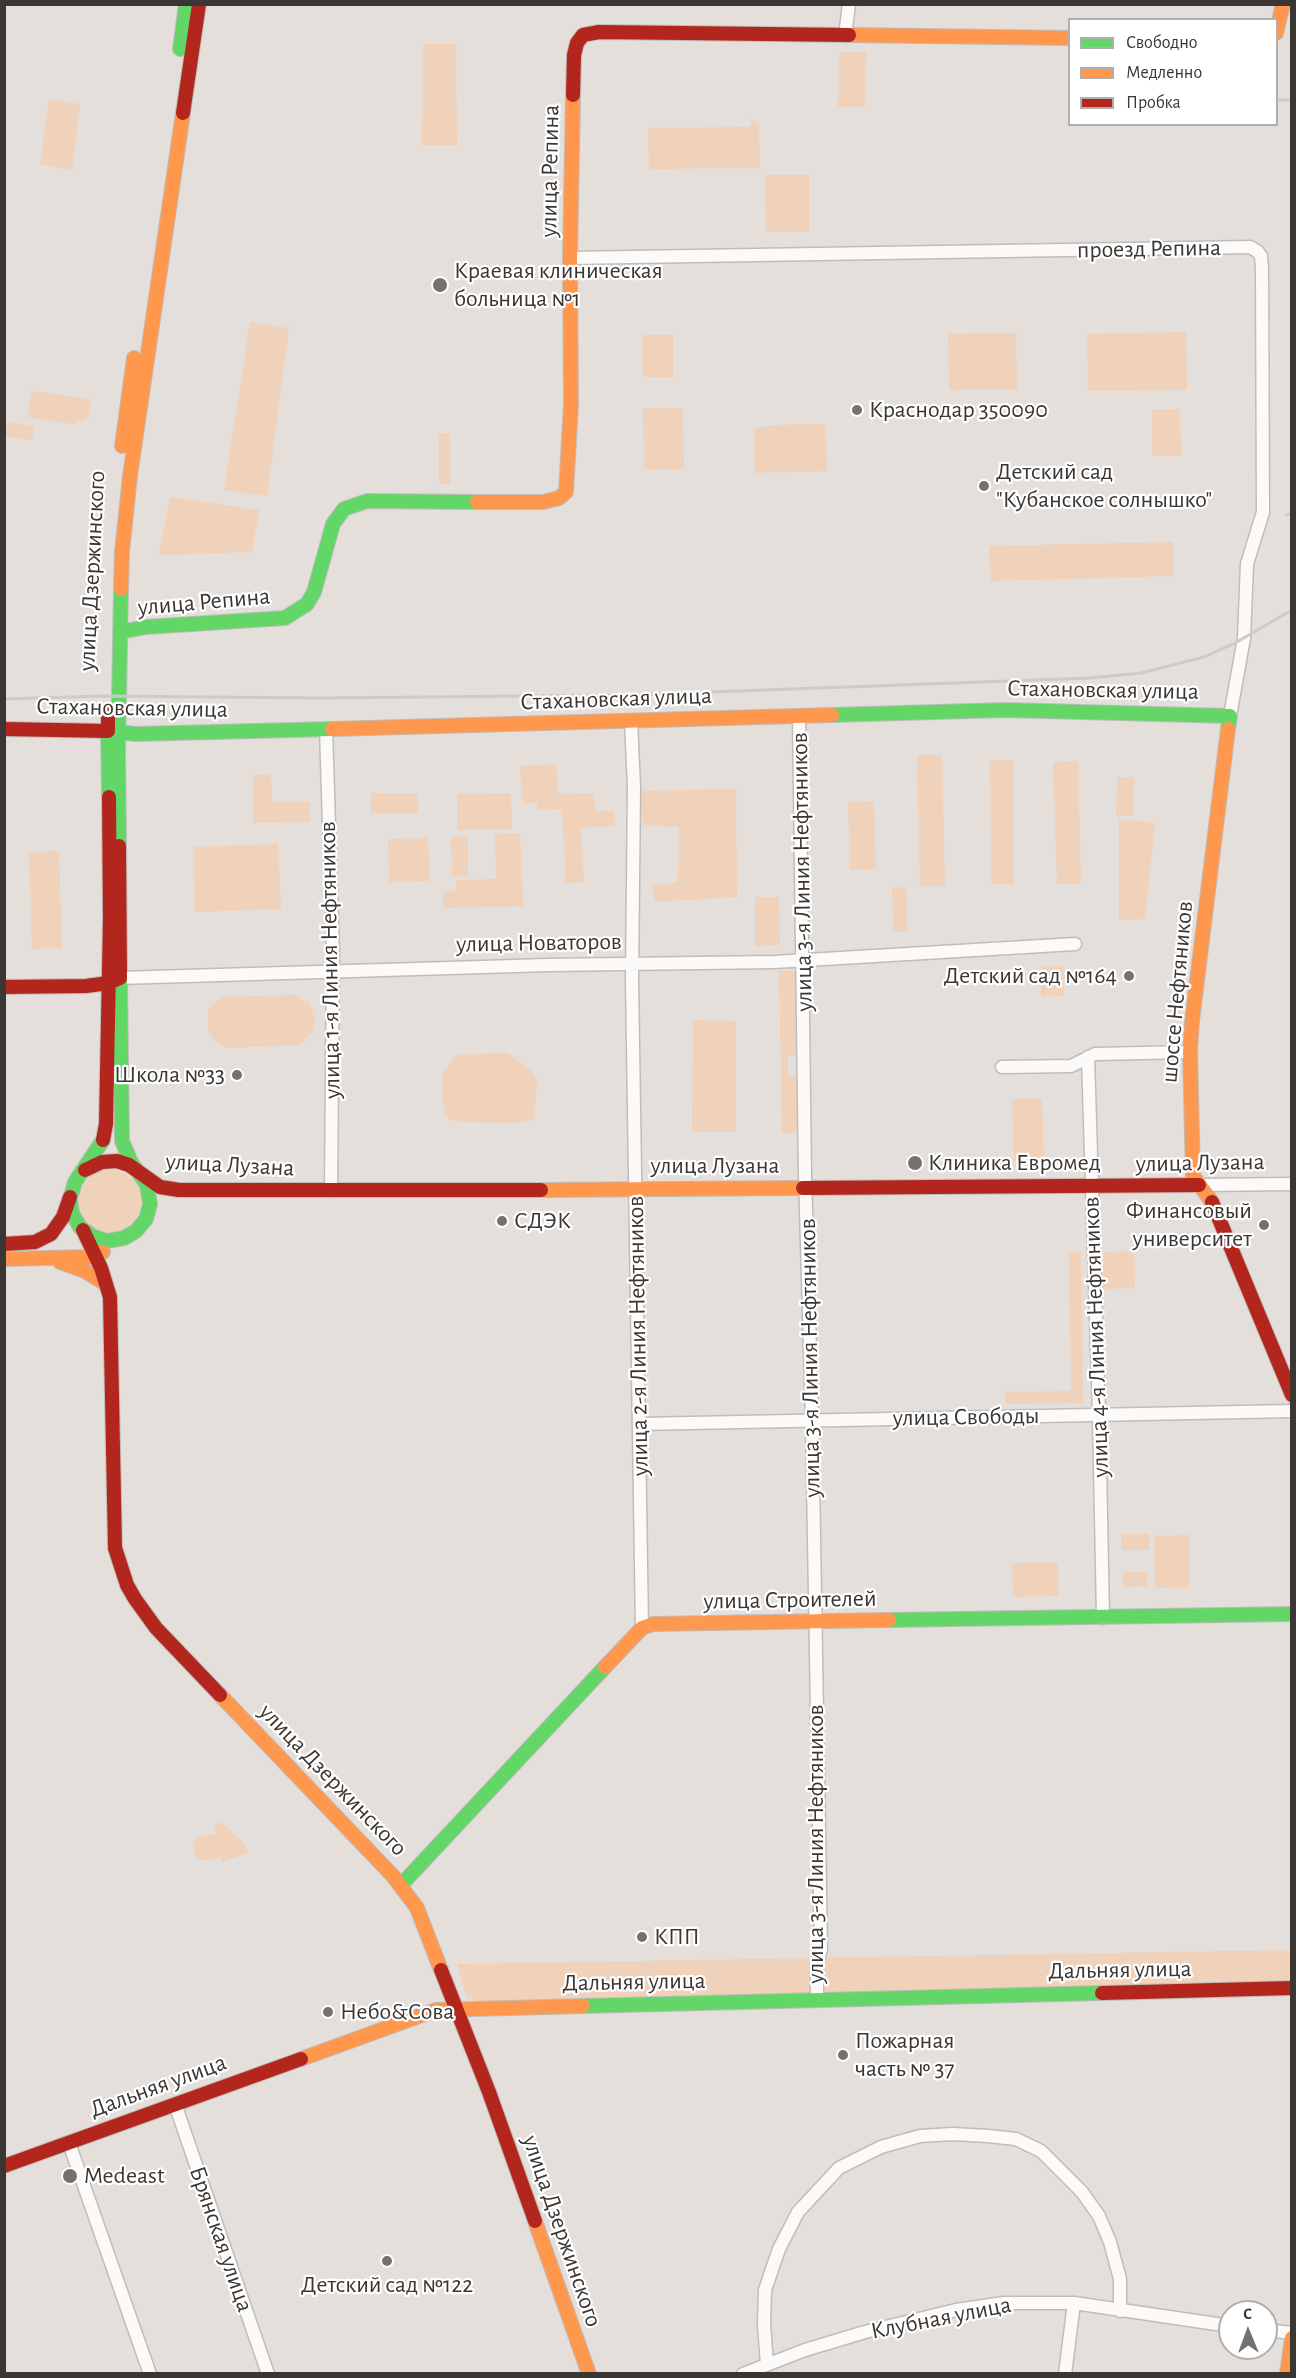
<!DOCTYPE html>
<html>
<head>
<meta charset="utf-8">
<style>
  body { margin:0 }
  #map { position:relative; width:1296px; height:2378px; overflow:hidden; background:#e4dfda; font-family:"Alegreya Sans",sans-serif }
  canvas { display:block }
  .frame { position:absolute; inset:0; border:6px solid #3a3633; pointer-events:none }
  .legend { position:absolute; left:1068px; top:18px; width:210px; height:108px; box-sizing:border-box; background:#fff; border:2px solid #b0afad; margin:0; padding:8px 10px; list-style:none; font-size:18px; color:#3a3633 }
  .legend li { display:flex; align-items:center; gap:12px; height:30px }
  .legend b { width:30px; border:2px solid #b0afad }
  .north { position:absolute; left:1218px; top:2300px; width:60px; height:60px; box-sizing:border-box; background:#fff; border:2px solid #b0afad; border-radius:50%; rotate:359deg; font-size:16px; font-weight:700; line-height:24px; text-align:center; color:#3a3633 }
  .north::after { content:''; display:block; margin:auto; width:21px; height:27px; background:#76716d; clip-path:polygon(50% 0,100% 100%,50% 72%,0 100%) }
</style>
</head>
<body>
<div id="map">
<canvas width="1296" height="2378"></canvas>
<div class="frame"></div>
<ul class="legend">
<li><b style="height:8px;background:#63d668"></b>Свободно</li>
<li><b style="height:8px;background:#ff974d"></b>Медленно</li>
<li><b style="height:8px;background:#b3261e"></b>Пробка</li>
</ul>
<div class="north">С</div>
</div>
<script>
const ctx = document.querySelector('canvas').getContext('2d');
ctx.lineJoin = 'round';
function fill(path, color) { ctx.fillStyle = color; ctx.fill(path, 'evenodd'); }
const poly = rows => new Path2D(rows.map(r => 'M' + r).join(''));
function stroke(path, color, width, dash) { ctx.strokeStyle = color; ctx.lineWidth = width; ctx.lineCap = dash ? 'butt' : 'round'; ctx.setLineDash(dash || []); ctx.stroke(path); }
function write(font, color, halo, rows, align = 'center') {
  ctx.font = font + ' "Alegreya Sans",sans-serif'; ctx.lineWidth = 4.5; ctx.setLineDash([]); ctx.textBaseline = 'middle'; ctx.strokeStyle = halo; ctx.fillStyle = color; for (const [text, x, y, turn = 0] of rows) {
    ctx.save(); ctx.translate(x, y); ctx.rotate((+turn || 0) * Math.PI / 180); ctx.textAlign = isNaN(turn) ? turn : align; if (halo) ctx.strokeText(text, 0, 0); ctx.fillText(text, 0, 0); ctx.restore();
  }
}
const green = poly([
  [423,44,456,44,457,145,422,145],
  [839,52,866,52,865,107,838,107],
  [49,99,80,104,72,170,40,164],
  [751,119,759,125,760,168,649,169,648,128,751,127],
  [765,175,809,175,809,232,766,232],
  [250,322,289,328,267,496,224,490],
  [1186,332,1187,390,1088,391,1087,334],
  [1016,333,1017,389,949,390,948,334],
  [642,335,673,335,673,377,643,377],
  [32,391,91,399,88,417,74,424,27,417],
  [683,408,684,469,644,469,643,408],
  [1152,409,1180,409,1181,456,1152,456],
  [5,422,34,426,32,440,5,436],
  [825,424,827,471,755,473,754,429,772,425],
  [439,433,450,433,450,484,439,484],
  [170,497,259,510,252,552,159,555],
  [1173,542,1173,576,991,581,989,546],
  [917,755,942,755,945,886,920,886],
  [990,760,1013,760,1014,884,991,884],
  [1078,761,1081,884,1057,884,1053,762],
  [556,764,558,794,594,793,595,811,614,811,615,826,581,828,584,882,566,883,562,809,537,810,537,803,522,803,520,766],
  [253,775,271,775,272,802,310,802,310,822,253,823],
  [1117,777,1134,777,1133,816,1116,816],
  [736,789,737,897,654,902,653,886,678,882,679,827,643,825,639,791],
  [371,793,418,793,418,813,371,813],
  [511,793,512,829,457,830,457,794],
  [874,801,876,869,850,870,848,802],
  [1119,819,1155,823,1145,919,1119,920],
  [520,833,523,906,443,908,443,892,456,891,456,880,496,879,495,834],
  [468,836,468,876,452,877,451,837],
  [428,838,430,881,389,882,388,839],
  [278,844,281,909,195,912,193,847],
  [59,851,62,948,32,949,29,852],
  [906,887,907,932,893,932,892,888],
  [755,897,779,897,780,945,755,946],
  [1041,966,1063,966,1064,996,1041,997],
  [779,971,795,971,796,1055,788,1056,788,1076,797,1076,798,1133,782,1133],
  [294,995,309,1003,315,1019,312,1033,299,1045,228,1048,216,1042,208,1032,208,1012,212,1005,223,997],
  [693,1020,736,1021,736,1132,692,1132],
  [508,1053,530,1070,537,1080,534,1119,517,1123,463,1122,451,1120,444,1114,442,1074,457,1055],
  [1042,1098,1044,1160,1014,1161,1012,1099],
  '79 1201a31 31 0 1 1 62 0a31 31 0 1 1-62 0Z',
  [1081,1251,1083,1403,1005,1404,1005,1392,1071,1391,1069,1252],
  [1134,1251,1135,1288,1101,1289,1100,1252],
  [1121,1534,1149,1534,1149,1550,1121,1550],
  [1189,1535,1190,1587,1155,1588,1154,1536],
  [1012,1563,1058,1563,1058,1596,1013,1597],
  [1123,1572,1147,1572,1147,1586,1123,1587],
  [222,1822,246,1846,248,1853,222,1862,220,1857,211,1860,198,1860,192,1843,198,1836,216,1834,213,1826],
  [1291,1950,1292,1983,478,2002,467,1997,457,1964]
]);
const street = poly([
  [845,36,849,4],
  [570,258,1250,247,1257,251,1261,256,1262,269,1263,512,1247,564,1244,638,1230,716],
  [799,716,805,1175,812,1420,821,1949,817,1964,817,2000],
  [631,721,634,787,632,979,642,1628],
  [326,729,333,953,331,1191],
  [120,978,548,965,774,962,1075,944],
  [1088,1057,1099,1414,1103,1618],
  [1002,1067,1071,1066,1095,1054,1190,1052],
  [1199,1185,1292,1184],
  [640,1424,1292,1411],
  [175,2104,268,2374],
  [69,2143,150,2374],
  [1266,2330,1292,2333],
  [767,2365,764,2324,765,2290,779,2249,798,2212,839,2168,881,2147,920,2136,953,2134,988,2136,1016,2139,1041,2151,1082,2192,1099,2216,1110,2242,1120,2279,1120,2311],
  [743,2374,805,2350,865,2332,956,2310,1004,2303,1074,2303,1230,2326],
  [1065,2374,1074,2303]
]);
const fast = poly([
  [180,49,186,4],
  [120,632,146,627,285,618,307,604,314,592,333,524,344,509,367,501,477,502],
  [832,715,1006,710,1230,716,1228,729],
  [109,797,108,731,136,734,332,729],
  [119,846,118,753,121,589],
  [103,1140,75,1182,70,1199,72,1213,80,1227,92,1236,107,1241,124,1238,136,1231,146,1219,150,1204,147,1185,131,1162,122,1141,120,978],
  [889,1620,1292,1614],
  [401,1885,605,1667],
  [583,2006,1102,1993]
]);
const slow = poly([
  [1276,33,1283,4],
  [849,35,1070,38],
  [122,446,134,358],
  [477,502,543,502,559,498,566,492,571,404,570,258,573,95],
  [121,589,122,552,130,476,183,113],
  [332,729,832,715],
  [541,1190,803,1188],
  [1212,1202,1193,1176,1190,1052,1192,1021,1228,729],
  [4,1259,90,1257,103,1252],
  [60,1262,85,1271,106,1284],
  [605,1667,642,1628,653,1624,889,1620],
  [220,1695,393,1876,417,1908,441,1970],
  [301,2059,436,2010,583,2006],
  [535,2221,589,2374],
  [1287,2374,1292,2338]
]);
const jam = poly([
  [573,95,574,55,577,43,583,35,599,32,849,35],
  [183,113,199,4],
  [4,729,108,731,108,710],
  [4,987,86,986,108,983,120,978,119,846],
  [103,1140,106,1124,110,919,109,797],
  [85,1170,102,1162,117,1161,129,1165,160,1187,179,1190,541,1190],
  [803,1188,1199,1185],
  [1212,1202,1292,1395],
  [83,1230,101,1268,110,1297,115,1548,127,1585,135,1599,156,1628,220,1695],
  [4,1244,35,1242,51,1234,63,1217,70,1197],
  [441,1970,489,2092,535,2221],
  [1102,1993,1292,1988],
  [4,2166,301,2059]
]);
const rail = poly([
  [1276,100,1292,100],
  [1287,515,1292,513],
  [4,699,102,696,320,698,630,695,1090,678,1141,673,1204,657,1235,643,1292,610]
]);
const markers = [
  [440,285,8,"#76716d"],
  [857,410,6,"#76716d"],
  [984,486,6,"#76716d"],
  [1129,976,6,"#76716d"],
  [237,1075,6,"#76716d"],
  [915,1163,8,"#76716d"],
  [502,1221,6,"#76716d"],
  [1264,1225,6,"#76716d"],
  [642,1937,6,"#76716d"],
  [328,2012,6,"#76716d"],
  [843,2055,6,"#76716d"],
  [70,2176,8,"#76716d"],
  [387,2261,6,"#76716d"]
];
const streetNames = [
  ["улица Репина",550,171,-89],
  ["проезд Репина",1149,249,-1],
  ["улица Дзержинского",92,571,-87],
  ["улица Репина",204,602,-5],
  ["Стахановская улица",1103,690,1],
  ["Стахановская улица",616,699,-2],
  ["Стахановская улица",132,708,1],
  ["улица 3-я Линия Нефтяников",802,872,-91],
  ["улица Новаторов",539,943,-1],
  ["улица 1-я Линия Нефтяников",330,960,-91],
  ["шоссе Нефтяников",1177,992,-85],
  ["улица Лузана",1200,1163,-1],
  ["улица Лузана",230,1165,3],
  ["улица Лузана",715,1166],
  ["улица 2-я Линия Нефтяников",638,1336,-91],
  ["улица 4-я Линия Нефтяников",1096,1337,-92],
  ["улица 3-я Линия Нефтяников",810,1358,-91],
  ["улица Свободы",966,1417,-1],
  ["улица Строителей",790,1600,-1],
  ["улица Дзержинского",333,1780,46],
  ["улица 3-я Линия Нефтяников",816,1844,-90],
  ["Дальняя улица",1120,1970,-1],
  ["Дальняя улица",634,1982,-1],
  ["Дальняя улица",158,2086,-20],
  ["улица Дзержинского",562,2231,71],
  ["Брянская улица",221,2239,71],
  ["Клубная улица",941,2318,-11]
];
const poiNames = [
  ["Краевая клиническая",454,271],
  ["больница №1",454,299],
  ["Краснодар 350090",869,410],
  ["Детский сад",996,472],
  ["\"Кубанское солнышко\"",996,500],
  ["Детский сад №164",1117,976,"right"],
  ["Школа №33",225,1075,"right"],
  ["Клиника Евромед",928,1163],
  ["Финансовый",1252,1211,"right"],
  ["университет",1252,1239,"right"],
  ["СДЭК",514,1221],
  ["КПП",654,1937],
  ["Небо&Сова",340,2012],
  ["Пожарная",855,2041],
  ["часть № 37",855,2069],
  ["Medeast",84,2176],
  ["Детский сад №122",387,2285,"center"]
];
fill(green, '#f0d1b9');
stroke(street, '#c0bcb9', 15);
stroke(fast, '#c0bcb9', 16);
stroke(slow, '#c0bcb9', 16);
stroke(jam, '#c0bcb9', 16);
stroke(street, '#fbfaf9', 12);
stroke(fast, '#63d668', 14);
stroke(slow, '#ff974d', 14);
stroke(jam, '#b3261e', 14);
stroke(rail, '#cccbca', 3);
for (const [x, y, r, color] of markers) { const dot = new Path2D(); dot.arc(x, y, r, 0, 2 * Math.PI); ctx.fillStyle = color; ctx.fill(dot); stroke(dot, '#fff', 2); }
write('24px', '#3a3633', '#fff', streetNames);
write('24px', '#3a3633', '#fff', poiNames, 'left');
</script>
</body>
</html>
